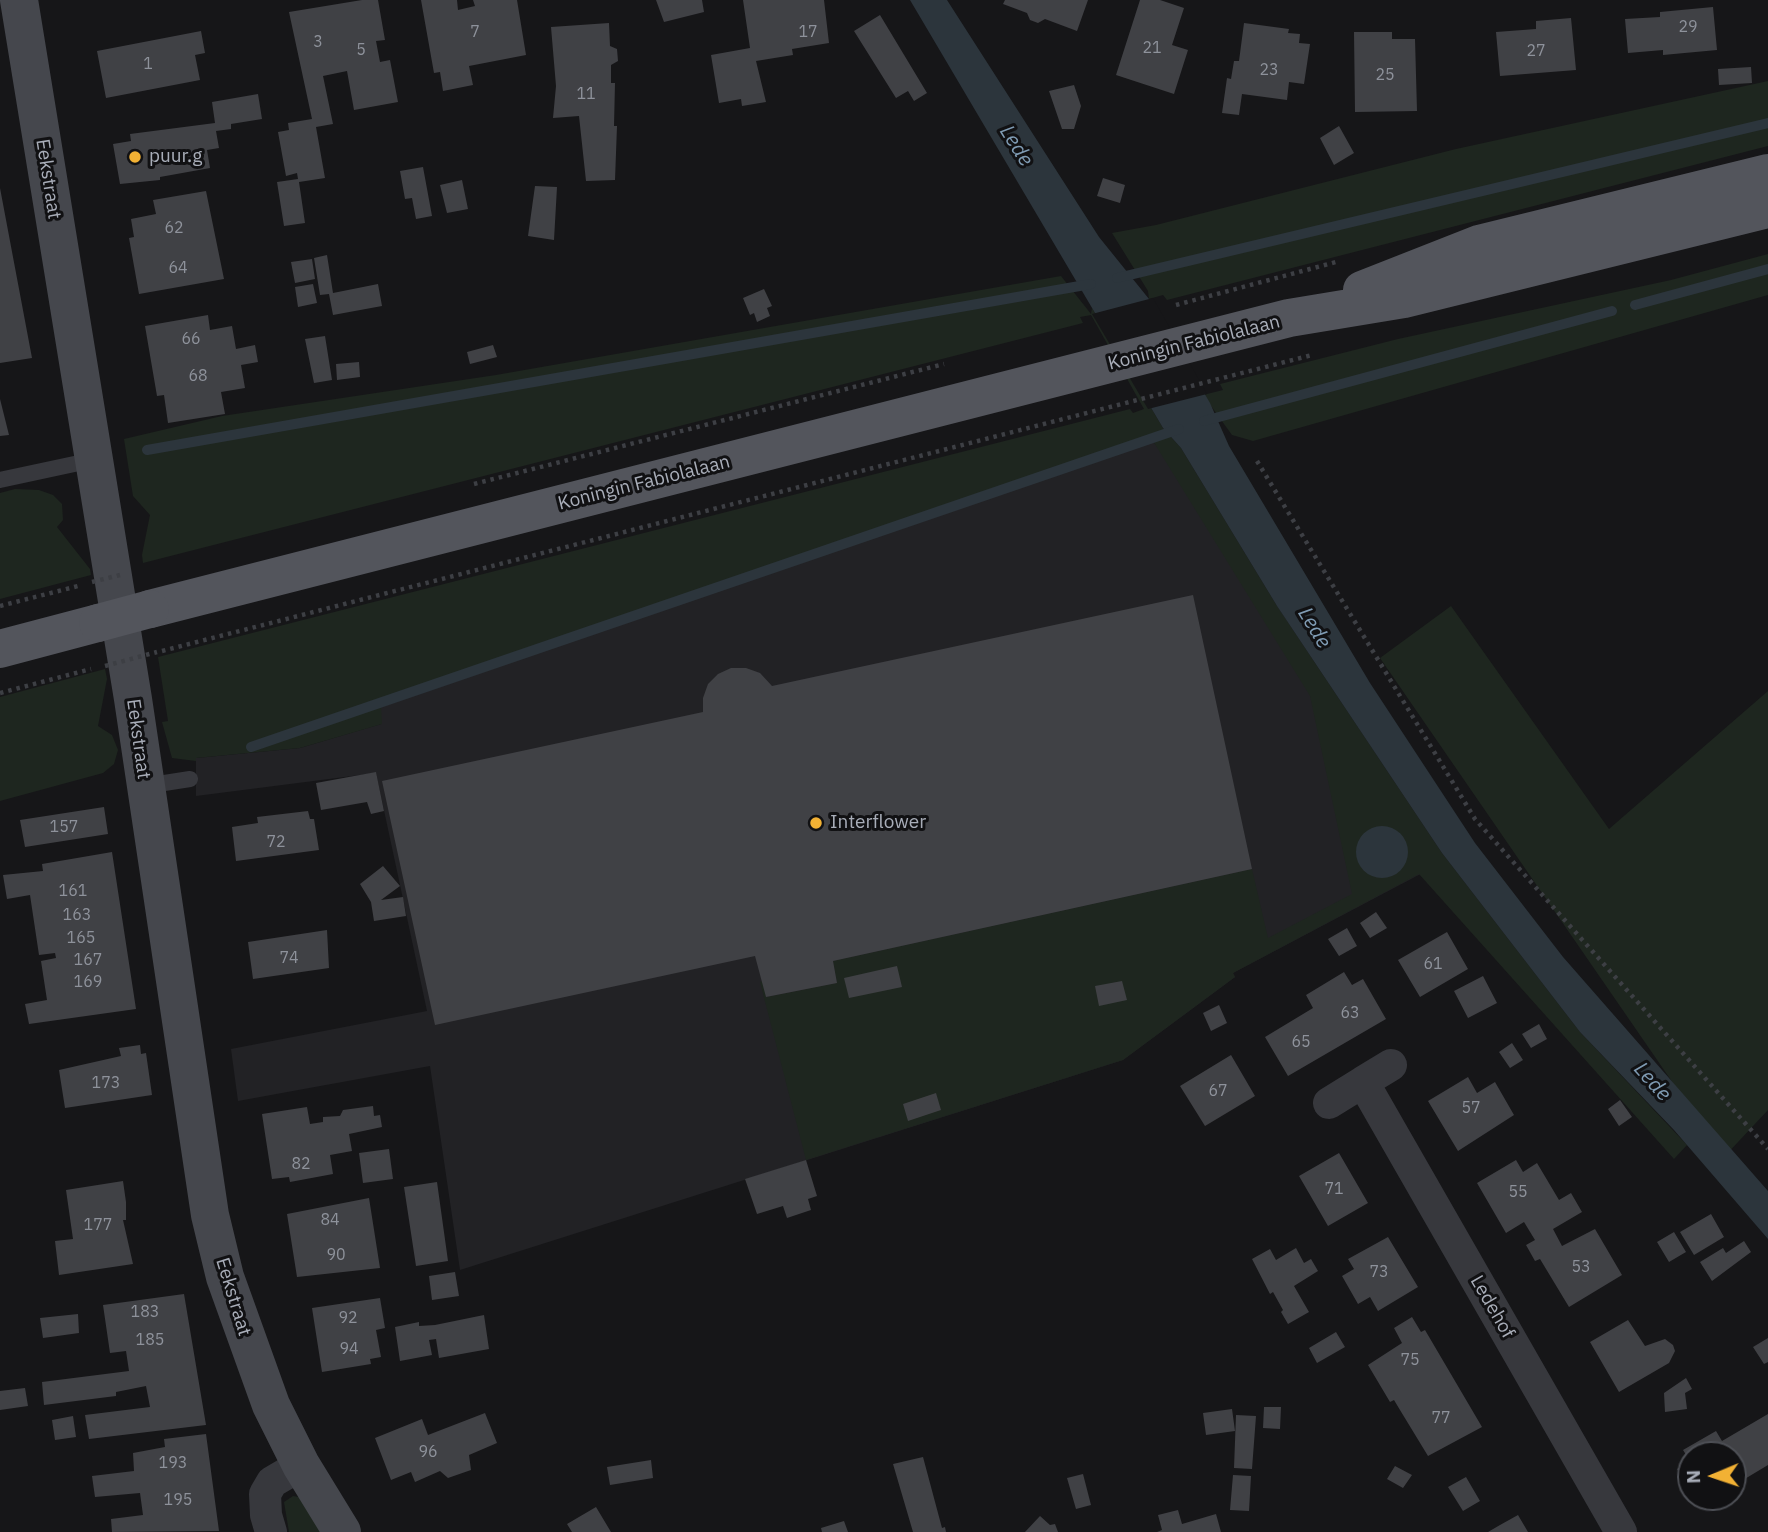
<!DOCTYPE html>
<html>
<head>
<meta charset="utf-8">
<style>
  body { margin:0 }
  #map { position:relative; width:1768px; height:1532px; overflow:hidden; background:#161618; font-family:"IBM Plex Sans",sans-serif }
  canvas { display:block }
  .north { position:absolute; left:1677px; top:1441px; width:70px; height:70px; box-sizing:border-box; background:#111113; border:2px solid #4d4f55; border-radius:50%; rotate:268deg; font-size:19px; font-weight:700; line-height:28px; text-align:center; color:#a8adb8 }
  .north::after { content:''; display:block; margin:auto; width:24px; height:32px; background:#f2b134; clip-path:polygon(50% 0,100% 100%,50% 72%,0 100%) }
</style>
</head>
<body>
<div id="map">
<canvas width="1768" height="1532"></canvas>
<div class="north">N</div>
</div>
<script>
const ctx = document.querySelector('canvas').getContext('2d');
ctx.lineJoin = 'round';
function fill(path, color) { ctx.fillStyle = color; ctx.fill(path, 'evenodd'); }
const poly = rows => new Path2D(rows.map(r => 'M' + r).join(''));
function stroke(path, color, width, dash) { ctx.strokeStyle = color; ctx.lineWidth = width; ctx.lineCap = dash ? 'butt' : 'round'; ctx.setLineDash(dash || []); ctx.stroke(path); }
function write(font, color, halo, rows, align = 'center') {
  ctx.font = font + ' "IBM Plex Sans",sans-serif'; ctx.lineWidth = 6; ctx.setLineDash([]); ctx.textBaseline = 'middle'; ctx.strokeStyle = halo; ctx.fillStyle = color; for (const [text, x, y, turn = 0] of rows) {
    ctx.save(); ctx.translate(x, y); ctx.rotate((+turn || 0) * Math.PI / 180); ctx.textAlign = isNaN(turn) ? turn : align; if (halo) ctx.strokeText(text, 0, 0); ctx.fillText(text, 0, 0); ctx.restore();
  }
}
const built = poly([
  [1153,441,1277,606,1357,728,1428,870,1233,973,1235,977,1123,1060,460,1270,430,1066,238,1101,231,1049,427,1011,376,773,196,796,196,758,300,748,381,724,381,707]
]);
const green = poly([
  [1768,81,1768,146,1167,300,1163,295,1149,299,1148,291,1112,233,1156,225,1456,149],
  [1768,254,1768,295,1253,441,1232,435,1203,395,1223,390,1220,384,1398,339,1671,280],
  [1061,276,1091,314,1092,308,1163,428,1181,448,1277,606,1442,853,1580,1032,1687,1145,1674,1159,1419,874,1233,973,1235,977,1123,1060,806,1160,760,982,763,981,767,997,837,983,833,961,1252,869,1268,938,1352,894,1310,696,1153,441,381,707,382,724,300,748,196,758,196,761,172,758,162,722,168,721,158,657,1130,409,1133,413,1144,409,1091,315,1080,317,1083,323,143,563,142,555,150,515,133,496,124,439,222,416,496,375],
  [15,489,39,490,53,495,62,504,63,520,57,527,90,569,91,575,0,599,0,493],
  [1451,606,1609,829,1768,691,1768,1110,1724,1157,1380,658],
  [105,669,107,679,98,726,112,735,118,750,114,764,103,773,0,801,0,697],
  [293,1496,299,1497,328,1532,289,1532,284,1502]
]);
const water = poly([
  [910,0,947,0,1099,237,1149,299,1210,403,1229,446,1370,683,1475,843,1563,957,1768,1191,1768,1239,1674,1130,1580,1032,1442,853,1277,606,1181,448,1163,428],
  '1356 852a26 26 0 1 1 52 0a26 26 0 1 1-52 0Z'
]);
const pier = poly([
  [1153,298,1207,394,1148,409,1092,314]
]);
const stream = poly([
  [1117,278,1768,123],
  [1635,305,1768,269],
  [1204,421,1612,311],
  [147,450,1091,284],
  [251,747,1179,429]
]);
const building = poly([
  [362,0,378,0,385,40,376,41,380,62,390,60,398,102,354,110,347,71,323,76,333,124,316,127,325,178,299,182,305,223,284,226,277,182,298,179,297,173,286,176,278,132,289,130,288,123,312,119,289,12],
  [421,0,457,0,458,10,475,6,473,0,517,0,526,55,469,66,473,85,443,91,440,72,434,73],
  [656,0,702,0,704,12,664,22],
  [743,0,824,0,829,43,792,49,793,55,756,61,766,102,742,106,741,99,719,103,711,55,750,48],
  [1005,0,1088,0,1077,31,1045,19,1038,23,1030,20,1027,13,1003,4],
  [1140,0,1160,0,1184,8,1172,45,1188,50,1174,94,1116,75],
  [1713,7,1717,50,1663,55,1663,50,1628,53,1625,19,1660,17,1660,12],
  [880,15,927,93,914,101,908,91,896,98,854,31],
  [1571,18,1576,70,1500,76,1496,32,1536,29,1536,21],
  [609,23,610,46,617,49,618,61,611,65,611,83,615,83,614,126,617,126,615,180,586,181,579,116,553,118,556,86,551,27],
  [1244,23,1289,29,1288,33,1300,34,1299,43,1310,44,1304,84,1289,82,1287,100,1242,94,1239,115,1222,113,1227,78,1231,79,1234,61,1239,61],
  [201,31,205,53,195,55,200,80,106,98,97,51],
  [1354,32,1392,32,1392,39,1415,39,1417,111,1355,112],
  [1751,67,1752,83,1719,85,1718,69],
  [1074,85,1081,106,1074,129,1062,129,1049,91],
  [258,94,262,119,231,124,231,129,216,131,219,148,207,150,210,168,160,177,160,180,120,184,113,144,131,141,130,134,215,123,212,102],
  [1339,126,1354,153,1334,165,1320,138],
  [423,167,432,216,416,219,412,198,405,199,400,171],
  [1103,178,1125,185,1120,203,1097,196],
  [462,180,468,209,447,213,440,185],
  [535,186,557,187,554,240,528,236],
  [0,188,32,358,0,363],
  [206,191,224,279,139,294,129,238,134,237,131,219,156,214,153,200],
  [327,255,333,293,378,284,382,306,333,315,329,294,320,295,314,258],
  [312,259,315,279,295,283,291,262],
  [313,284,317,303,298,307,295,287],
  [764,289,772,306,767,308,770,316,757,322,754,313,750,315,743,298],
  [208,315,210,330,232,326,236,349,255,345,258,362,241,365,245,388,221,392,225,414,168,423,164,395,157,396,145,326],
  [325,336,332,380,314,383,305,339],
  [493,345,497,357,470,364,467,352],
  [359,362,360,377,337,380,336,364],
  [0,399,9,435,0,436],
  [1193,595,1252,869,833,961,837,983,766,997,755,956,435,1025,382,781,703,712,703,698,708,684,718,674,731,668,746,668,760,673,772,686],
  [376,772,384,811,371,814,367,802,321,810,316,783],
  [104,807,108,834,25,847,20,820],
  [308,811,310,819,314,819,319,850,236,861,232,827,258,823,257,817],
  [112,852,136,1009,29,1024,25,1004,47,1000,41,961,56,958,55,953,39,955,30,895,7,899,3,875,43,871,42,864],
  [383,866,400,886,381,900,403,897,406,916,374,921,371,902,360,884],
  [1376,912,1387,928,1370,938,1360,923],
  [1347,928,1357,946,1339,956,1328,939],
  [327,930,329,968,253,979,248,942],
  [1447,932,1468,969,1420,997,1398,960],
  [897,966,902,987,849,998,844,978],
  [1344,972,1352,985,1363,979,1386,1019,1288,1076,1265,1037,1313,1008,1306,995],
  [1483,976,1497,1003,1468,1018,1454,991],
  [1122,981,1127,1000,1099,1006,1095,986],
  [1219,1005,1227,1023,1211,1031,1203,1013],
  [1539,1024,1547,1039,1531,1048,1522,1034],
  [1512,1043,1523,1060,1510,1068,1499,1052],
  [140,1045,141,1054,146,1053,152,1095,65,1108,59,1070,121,1056,119,1048],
  [1231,1055,1255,1096,1205,1126,1180,1086],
  [1468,1077,1477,1093,1495,1082,1514,1115,1458,1151,1428,1101],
  [936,1093,941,1110,908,1121,903,1104],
  [1620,1100,1632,1117,1619,1126,1608,1109],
  [373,1106,374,1116,380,1115,382,1127,349,1134,352,1151,330,1155,333,1174,290,1182,289,1177,272,1179,262,1114,307,1107,310,1124,323,1122,323,1117,340,1116,343,1110],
  [389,1149,393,1179,363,1183,359,1153],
  [1339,1153,1368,1203,1328,1226,1299,1176],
  [806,1160,817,1196,808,1199,811,1210,787,1218,783,1206,757,1214,745,1179],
  [1516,1160,1523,1172,1537,1163,1559,1200,1571,1193,1582,1212,1553,1229,1562,1246,1595,1229,1622,1275,1569,1307,1540,1259,1535,1261,1526,1245,1535,1240,1524,1222,1506,1233,1477,1183],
  [123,1181,126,1202,126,1220,123,1220,133,1264,59,1275,55,1241,73,1239,66,1190],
  [437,1182,448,1261,416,1266,404,1187],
  [369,1198,380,1268,297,1277,287,1214],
  [1711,1214,1724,1237,1694,1255,1680,1232],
  [1674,1232,1686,1252,1669,1262,1657,1242],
  [1388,1237,1418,1287,1378,1311,1370,1297,1358,1304,1342,1276,1354,1269,1348,1259],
  [1744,1241,1751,1252,1712,1281,1700,1262,1723,1248,1726,1253],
  [1296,1248,1304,1263,1311,1259,1318,1271,1294,1286,1309,1312,1288,1324,1281,1312,1283,1310,1273,1292,1270,1294,1252,1259,1270,1249,1276,1260],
  [455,1272,459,1296,432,1300,429,1276],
  [184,1294,206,1425,89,1439,85,1415,150,1407,146,1386,116,1392,116,1396,44,1405,42,1382,129,1371,126,1351,110,1353,103,1305],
  [380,1298,385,1328,376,1330,381,1357,370,1359,371,1364,322,1372,312,1308],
  [78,1314,79,1333,43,1338,40,1318],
  [484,1315,489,1349,439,1358,436,1339,429,1340,432,1355,400,1361,395,1327,419,1322,419,1326,435,1325],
  [1412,1317,1421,1332,1425,1330,1482,1427,1428,1456,1400,1410,1394,1400,1390,1402,1368,1365,1402,1343,1394,1328],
  [1628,1320,1645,1346,1665,1339,1673,1345,1675,1351,1669,1363,1619,1392,1590,1342],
  [1336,1332,1345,1347,1317,1363,1309,1348],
  [1768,1338,1768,1362,1764,1364,1753,1347],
  [1686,1378,1692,1389,1685,1393,1687,1409,1665,1412,1664,1393],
  [25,1388,28,1406,0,1410,0,1391],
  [1264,1407,1281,1407,1280,1429,1263,1428],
  [1232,1409,1235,1431,1206,1435,1203,1413],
  [485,1413,497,1443,469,1455,471,1470,448,1478,440,1471,415,1482,411,1472,391,1480,375,1438,422,1419,428,1435],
  [1768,1414,1768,1465,1733,1486,1733,1455,1691,1455,1691,1493,1677,1469,1690,1461,1683,1450,1716,1431,1722,1441],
  [1236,1415,1256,1416,1252,1469,1234,1468],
  [73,1416,76,1437,55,1440,52,1420],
  [206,1434,219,1531,112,1532,111,1519,143,1515,140,1493,95,1497,92,1476,134,1471,133,1453,165,1447,164,1439],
  [923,1457,942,1528,945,1527,946,1532,913,1532,893,1464],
  [651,1460,653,1478,610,1485,607,1467],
  [1395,1466,1412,1475,1403,1488,1387,1479],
  [1083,1474,1091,1505,1076,1509,1067,1478],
  [1233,1475,1251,1476,1249,1511,1230,1510],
  [1466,1477,1480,1501,1463,1511,1448,1487],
  [1694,1497,1714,1497,1699,1506],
  [596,1507,611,1532,572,1532,567,1524],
  [1178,1510,1182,1524,1216,1514,1221,1532,1157,1532,1162,1530,1158,1515],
  [1518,1515,1528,1532,1488,1532,1500,1525],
  [1040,1516,1050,1525,1055,1524,1058,1532,1025,1532],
  [844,1521,848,1532,822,1532,821,1528]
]);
const path = poly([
  [1176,305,1336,262],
  [1257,461,1475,819,1768,1149],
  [474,484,944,364],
  [0,606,78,586],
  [162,651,1312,355],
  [0,693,91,669]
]);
const lane = poly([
  [0,480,93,460],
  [145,786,190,779]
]);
const street = poly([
  [1363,1082,1391,1065],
  [1329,1103,1363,1082,1621,1532],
  [271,1532,266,1515,265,1494,272,1482,301,1465]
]);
const secondary = poly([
  [19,0,133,699,210,1215,225,1277,271,1405,301,1465,342,1532]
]);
const primary = poly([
  [1362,290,1479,244,1768,173],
  [150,609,1289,318,1404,299,1768,209],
  [0,649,98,623]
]);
const pathBridge = poly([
  [92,582,120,575],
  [105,666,157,652]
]);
const primaryBridge = poly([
  [98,623,150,609]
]);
const markers = [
  [135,157,7,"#f2b134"],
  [816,823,7,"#f2b134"]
];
const numberNames = [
  ["29",1688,27],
  ["7",475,32],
  ["17",808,32],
  ["3",318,42],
  ["21",1152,48],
  ["5",361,50],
  ["27",1536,51],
  ["1",148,64],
  ["23",1269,70],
  ["25",1385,75],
  ["11",586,94],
  ["62",174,228],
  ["64",178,268],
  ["66",191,339],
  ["68",198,376],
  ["157",64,827],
  ["72",276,842],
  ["161",73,891],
  ["163",77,915],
  ["165",81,938],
  ["74",289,958],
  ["167",88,960],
  ["61",1433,964],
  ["169",88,982],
  ["63",1350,1013],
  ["65",1301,1042],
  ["173",106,1083],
  ["67",1218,1091],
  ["57",1471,1108],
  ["82",301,1164],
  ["71",1334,1189],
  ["55",1518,1192],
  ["84",330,1220],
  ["177",98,1225],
  ["90",336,1255],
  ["53",1581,1267],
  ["73",1379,1272],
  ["183",145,1312],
  ["92",348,1318],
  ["185",150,1340],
  ["94",349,1349],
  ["75",1410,1360],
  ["77",1441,1418],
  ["96",428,1452],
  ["193",173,1463],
  ["195",178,1500]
];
const poiNames = [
  ["puur.g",149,157],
  ["Interflower",830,823]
];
const streetNames = [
  ["Eekstraat",48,179,81],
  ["Koningin Fabiolalaan",1194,343,-14],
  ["Koningin Fabiolalaan",644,483,-14],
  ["Eekstraat",138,739,82],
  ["Eekstraat",233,1297,73],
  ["Ledehof",1492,1307,60]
];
const waterNames = [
  ["Lede",1016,146,58],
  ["Lede",1314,628,59],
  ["Lede",1652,1082,48]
];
fill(built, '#222225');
fill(green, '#1e261f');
fill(water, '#2c353c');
fill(pier, '#161618');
stroke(stream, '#2c353c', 10);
fill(building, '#404145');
stroke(path, '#3d3f44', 4.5, [3.5, 5]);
stroke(lane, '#37383d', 16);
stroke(street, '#37383d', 32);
stroke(secondary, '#45474d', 38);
stroke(primary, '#53555c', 38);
stroke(pathBridge, '#3d3f44', 4.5, [3.5, 5]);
stroke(primaryBridge, '#53555c', 38);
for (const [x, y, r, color] of markers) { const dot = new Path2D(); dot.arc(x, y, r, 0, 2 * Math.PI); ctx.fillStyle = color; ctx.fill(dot); stroke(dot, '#111113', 2.5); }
write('16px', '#8e929b', null, numberNames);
write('19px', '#a8adb8', '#111113', poiNames, 'left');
write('19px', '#a8adb8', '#111113', streetNames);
write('italic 21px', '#7f9bb3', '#111113', waterNames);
</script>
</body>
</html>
